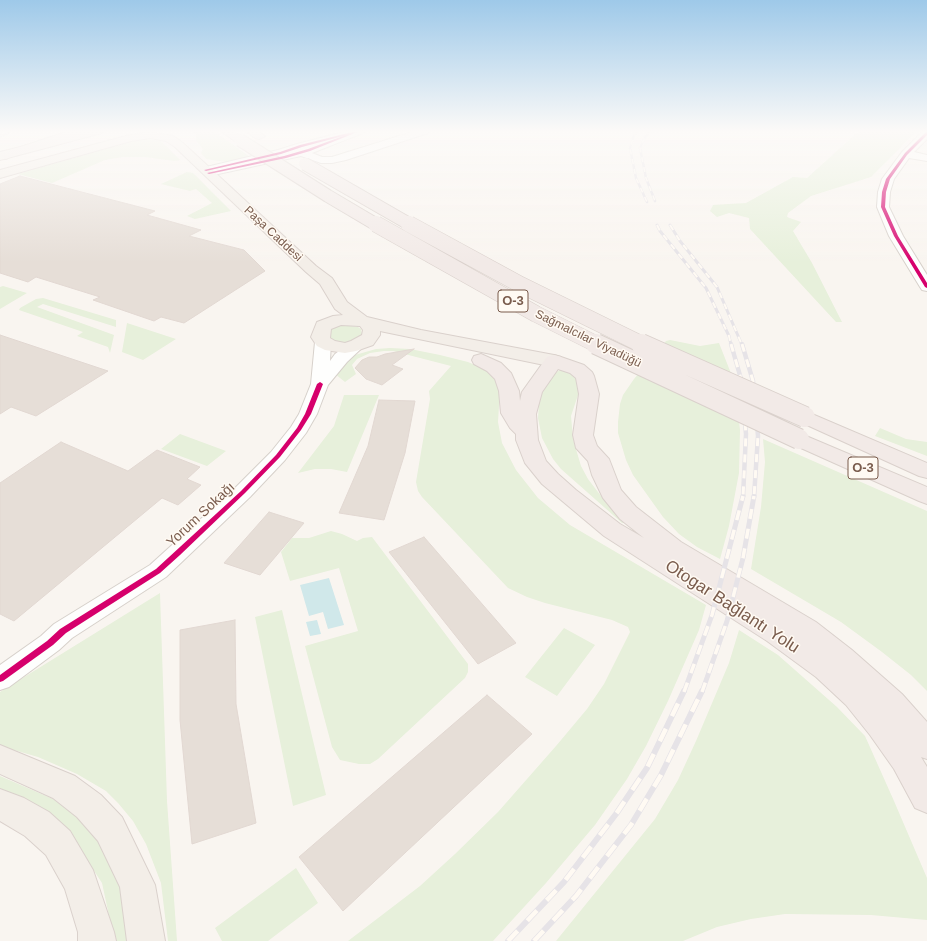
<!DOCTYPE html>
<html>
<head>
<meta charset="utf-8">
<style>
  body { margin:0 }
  canvas { display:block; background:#f9f5f0 }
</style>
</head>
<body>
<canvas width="927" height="941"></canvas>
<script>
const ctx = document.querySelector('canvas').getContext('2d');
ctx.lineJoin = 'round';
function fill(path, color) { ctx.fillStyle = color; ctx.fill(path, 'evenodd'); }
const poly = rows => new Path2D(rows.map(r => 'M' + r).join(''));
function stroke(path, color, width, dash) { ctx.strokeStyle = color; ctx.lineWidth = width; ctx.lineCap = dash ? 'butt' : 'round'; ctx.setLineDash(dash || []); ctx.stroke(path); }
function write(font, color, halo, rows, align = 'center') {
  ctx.font = font + ' Helvetica,sans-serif'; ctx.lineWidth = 3; ctx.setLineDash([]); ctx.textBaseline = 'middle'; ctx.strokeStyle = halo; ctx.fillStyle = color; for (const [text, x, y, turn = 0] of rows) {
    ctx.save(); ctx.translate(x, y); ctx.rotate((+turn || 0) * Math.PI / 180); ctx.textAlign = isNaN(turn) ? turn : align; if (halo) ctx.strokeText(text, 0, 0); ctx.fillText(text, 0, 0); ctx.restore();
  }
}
const green = poly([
  [193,131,214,131,250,157,226,162,206,159,201,153,203,149,196,141,196,135],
  [859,131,917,131,871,177,811,196,788,213,787,217,801,222,793,231,812,263,842,322,836,322,750,229,749,218,729,213,717,217,710,211,713,205,746,203,793,177,807,178],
  [146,139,161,141,180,160,175,161,145,157,123,157,105,160,52,183,18,174,133,141],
  [187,172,193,173,231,211,195,219,187,216,212,203,196,189,190,191,161,184],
  [3,286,27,293,0,309,0,287],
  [43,298,116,320,116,327,43,304,37,307,114,335,110,353,108,347,77,336,83,332,19,310,20,308,36,299],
  [127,323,176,339,143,360,122,352],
  [342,325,358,327,361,329,362,335,350,342,332,342,326,333,328,330,337,326],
  [670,340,700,346,719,343,734,381,740,430,739,473,729,526,720,559,697,547,679,534,663,517,633,475,626,460,618,433,618,422,620,404,623,395,634,379,666,341],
  [390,348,410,349,440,355,468,362,484,369,494,378,500,390,498,422,502,443,516,470,538,498,570,525,706,605,699,630,668,701,646,746,627,779,595,825,546,883,493,941,348,941,420,886,455,854,498,812,556,746,587,709,604,684,630,632,628,627,612,620,545,603,527,597,508,588,422,497,418,491,416,482,430,399,429,391,451,366,393,351,384,351,370,353,357,359,352,365,356,374,345,382,335,374,347,360,355,355,376,349],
  [562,369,575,375,580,389,571,416,573,439,581,466,588,479,601,496,626,523,622,523,561,469,553,459,542,438,538,418,539,403,543,390,553,374],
  [344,395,379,395,347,472,331,469,315,469,298,473,334,426],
  [880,428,906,439,927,442,927,456,875,436],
  [180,434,226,451,207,466,161,449],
  [763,439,927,511,927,691,911,675,882,652,841,622,751,569,761,507,765,462],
  [331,531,342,534,357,541,363,538,372,537,468,664,468,672,465,678,378,759,370,764,359,764,340,760,332,747,305,646,358,631,339,568,290,581,281,552,292,538,309,538],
  [160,593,167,801,177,941,168,941,161,883,146,844,133,821,118,803,106,791,77,774,38,757,0,746,0,692],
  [282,610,326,795,293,806,255,617],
  [564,628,595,645,557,696,525,677],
  [739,630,778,655,837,707,865,736,894,801,927,878,927,920,871,915,785,914,751,919,717,927,683,941,556,941,655,819,678,780,696,741,729,663],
  [0,776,53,799,72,812,99,840,123,884,132,941,113,941,111,925,102,883,68,831,18,797,0,788],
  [296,868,318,903,268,941,222,941,215,928]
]);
const water = poly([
  [329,578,344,625,328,629,323,612,309,616,300,585],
  [317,620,321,634,310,636,306,622]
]);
const building = poly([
  [20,176,155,211,147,215,201,230,189,236,244,250,265,271,184,323,161,317,154,321,93,300,100,297,36,277,28,282,0,273,0,184,20,176],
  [0,335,108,371,36,416,11,407,0,414,0,335],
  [414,349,392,365,403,369,382,385,366,379,355,368,362,360,369,357,377,357,385,354,414,349],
  [379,400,415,401,405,453,384,520,339,513,368,446,379,400],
  [61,442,128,471,157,450,200,467,187,479,201,485,178,505,162,498,14,621,0,614,0,483,61,442],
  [269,512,304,523,260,575,224,563,269,512],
  [424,537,516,643,478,664,389,552,424,537],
  [235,620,236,704,256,823,192,844,180,720,180,630,235,620],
  [487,695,532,734,343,911,299,857,487,695]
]);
const minor = poly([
  [348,131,364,131,363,133,312,153,322,157,332,157,415,131,429,131,428,133,346,160,332,163,321,163,301,156,209,176,205,175,200,170,202,168,278,150,297,144,348,131],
  [923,131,927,131,927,139,914,152,927,155,927,161,909,158,894,179,890,192,889,207,903,236,927,275,927,291,922,290,920,287,889,236,877,207,878,192,882,179,902,152,923,131],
  [323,337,329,339,331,342,330,361,335,354,350,343,356,341,362,343,364,346,347,362,328,385,317,414,306,433,285,460,250,497,166,577,72,638,59,650,9,687,0,690,0,665,41,636,54,624,150,565,236,487,271,452,291,427,299,414,311,384,315,342,317,339,323,337]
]);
const major = poly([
  [86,131,103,131,102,133,0,160,0,152,86,131],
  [150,132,173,136,183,143,316,266,332,278,347,302,367,317,421,330,554,355,561,357,563,361,561,365,554,367,380,331,380,335,373,345,356,351,345,353,325,350,317,346,311,337,317,322,333,316,343,315,335,309,320,284,306,272,175,147,166,141,150,138,131,141,0,178,0,170,126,136,150,132],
  [341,325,360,326,363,330,362,335,351,341,345,343,335,341,330,338,331,329,341,325],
  [0,745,75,776,101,795,122,817,155,885,165,941,127,941,120,887,98,841,77,817,53,798,0,774,0,745],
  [0,789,24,798,49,812,70,831,93,870,114,932,116,941,78,941,78,932,65,889,46,855,25,836,0,821,0,789]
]);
const highway = poly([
  [69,131,85,131,84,133,10,157,6,159,2,157,0,155,2,153,69,131],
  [221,131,233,131,246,140,244,142,240,143,236,142,221,131],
  [246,131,258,131,265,136,259,139,255,138,246,131],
  [481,354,501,363,511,373,519,391,520,401,522,392,547,357,554,355,561,357,584,365,592,372,594,376,599,394,593,435,597,446,609,459,621,490,636,507,681,542,816,622,852,650,902,694,927,722,927,759,921,757,927,767,927,813,915,808,894,769,870,735,846,705,816,677,767,641,604,536,542,484,525,463,516,440,516,434,510,428,501,413,499,391,495,379,487,371,474,364,472,360,474,356,481,354],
  [558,369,570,373,576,378,579,394,573,435,576,448,588,461,592,475,603,498,620,519,644,538,620,524,576,490,558,474,546,461,538,440,536,414,542,392,558,369],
  [805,411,927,463,927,478,919,476,798,421,795,417,798,413,805,411],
  [799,433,927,487,927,504,919,501,792,444,789,439,792,434,799,433]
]);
const railFar4 = poly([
  [637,131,634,135,630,148,636,178,647,202],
  [651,131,645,137,640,148,646,178,655,201],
  [0,136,12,131]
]);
const railFar3 = poly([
  [657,225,660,231,706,288,729,336,731,345],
  [670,225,680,241,717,287,742,345]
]);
const railFar2 = poly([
  [731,344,741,379,746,434,743,497],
  [742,344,753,381,758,436,754,497]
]);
const railFar1 = poly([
  [684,692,712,615,743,496],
  [702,692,727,621,743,558,754,496]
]);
const rail = poly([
  [508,941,564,882,616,814,647,768,684,691],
  [534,941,576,896,631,825,661,775,702,691]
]);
const highwayBridgeFar2 = poly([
  [240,140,328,196,377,225],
  [305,164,411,225]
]);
const highwayBridgeFar1 = poly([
  [376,224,536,314,598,345],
  [409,224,521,285,643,345]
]);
const highwayBridge = poly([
  [596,344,799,439],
  [641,344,805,417]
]);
const cycleway = poly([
  [356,131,360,131,310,151,286,158,209,174,207,173,284,156,308,149,343,136,302,147,281,154,206,171,204,170,280,152,300,145,356,131],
  [926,132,927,132,927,135,907,155,890,179,886,192,885,207,898,236,927,283,927,288,925,287,894,236,881,207,882,192,886,179,905,153,926,132],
  [320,382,323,384,311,414,301,430,280,457,245,493,180,555,160,573,66,633,53,645,3,681,0,682,0,675,47,641,60,629,156,569,241,491,276,455,297,428,305,414,317,384,320,382]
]);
const farStreetnames = [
  ["Paşa Caddesi",273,234,43],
  ["Sağmalcılar Viyadüğü",588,339,26]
];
const shields = [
  [513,301,30],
  [863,468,30]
];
const shieldNames = [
  ["O-3",513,301],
  ["O-3",863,468]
];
const streetNames = [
  ["Yorum Sokağı",201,515,-43]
];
const nearStreetnames = [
  ["Otogar Bağlantı Yolu",732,607,33]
];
fill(green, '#e7f0db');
fill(water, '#d0e8ea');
fill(building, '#e6ded7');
stroke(building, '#e2d8d2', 1);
stroke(minor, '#d7d1cb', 2);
stroke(major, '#dad1cc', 2);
stroke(highway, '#dad1cc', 2);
fill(minor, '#fefefd');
fill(major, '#f3eee8');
fill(highway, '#f2eae7');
stroke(railFar4, '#e6e3e7', 2.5);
stroke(railFar3, '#e6e3e7', 3);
stroke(railFar2, '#e6e3e7', 4.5);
stroke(railFar1, '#e6e3e7', 5);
stroke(rail, '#e6e3e7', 6);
stroke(railFar4, '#fffaf3', 1.5, [5]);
stroke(railFar3, '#fffaf3', 2, [6]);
stroke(railFar2, '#fffaf3', 3, [8]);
stroke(railFar1, '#fffaf3', 3.5, [10]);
stroke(rail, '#fffaf3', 4.5, [14]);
stroke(highwayBridgeFar2, '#dad1cc', 14, []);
stroke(highwayBridgeFar1, '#dad1cc', 17, []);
stroke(highwayBridge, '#dad1cc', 22, []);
stroke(highwayBridgeFar2, '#f2eae7', 12);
stroke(highwayBridgeFar1, '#f2eae7', 16);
stroke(highwayBridge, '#f2eae7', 20);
fill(cycleway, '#d6006c');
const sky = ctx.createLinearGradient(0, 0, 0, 263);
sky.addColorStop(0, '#9ec9e9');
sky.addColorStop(0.5, '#fcfaf8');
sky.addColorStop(1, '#fcfaf800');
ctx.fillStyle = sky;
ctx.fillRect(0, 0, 927, 263);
write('12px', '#7a5c4d', '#fffaf3', farStreetnames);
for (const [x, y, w] of shields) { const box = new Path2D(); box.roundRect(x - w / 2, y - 11, w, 22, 3); ctx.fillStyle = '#fffaf3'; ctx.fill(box); stroke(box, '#7a5c4d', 1); }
write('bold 13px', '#7a5c4d', null, shieldNames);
write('14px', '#7a5c4d', '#fffaf3', streetNames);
write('17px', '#7a5c4d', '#fffaf3', nearStreetnames);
</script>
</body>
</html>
